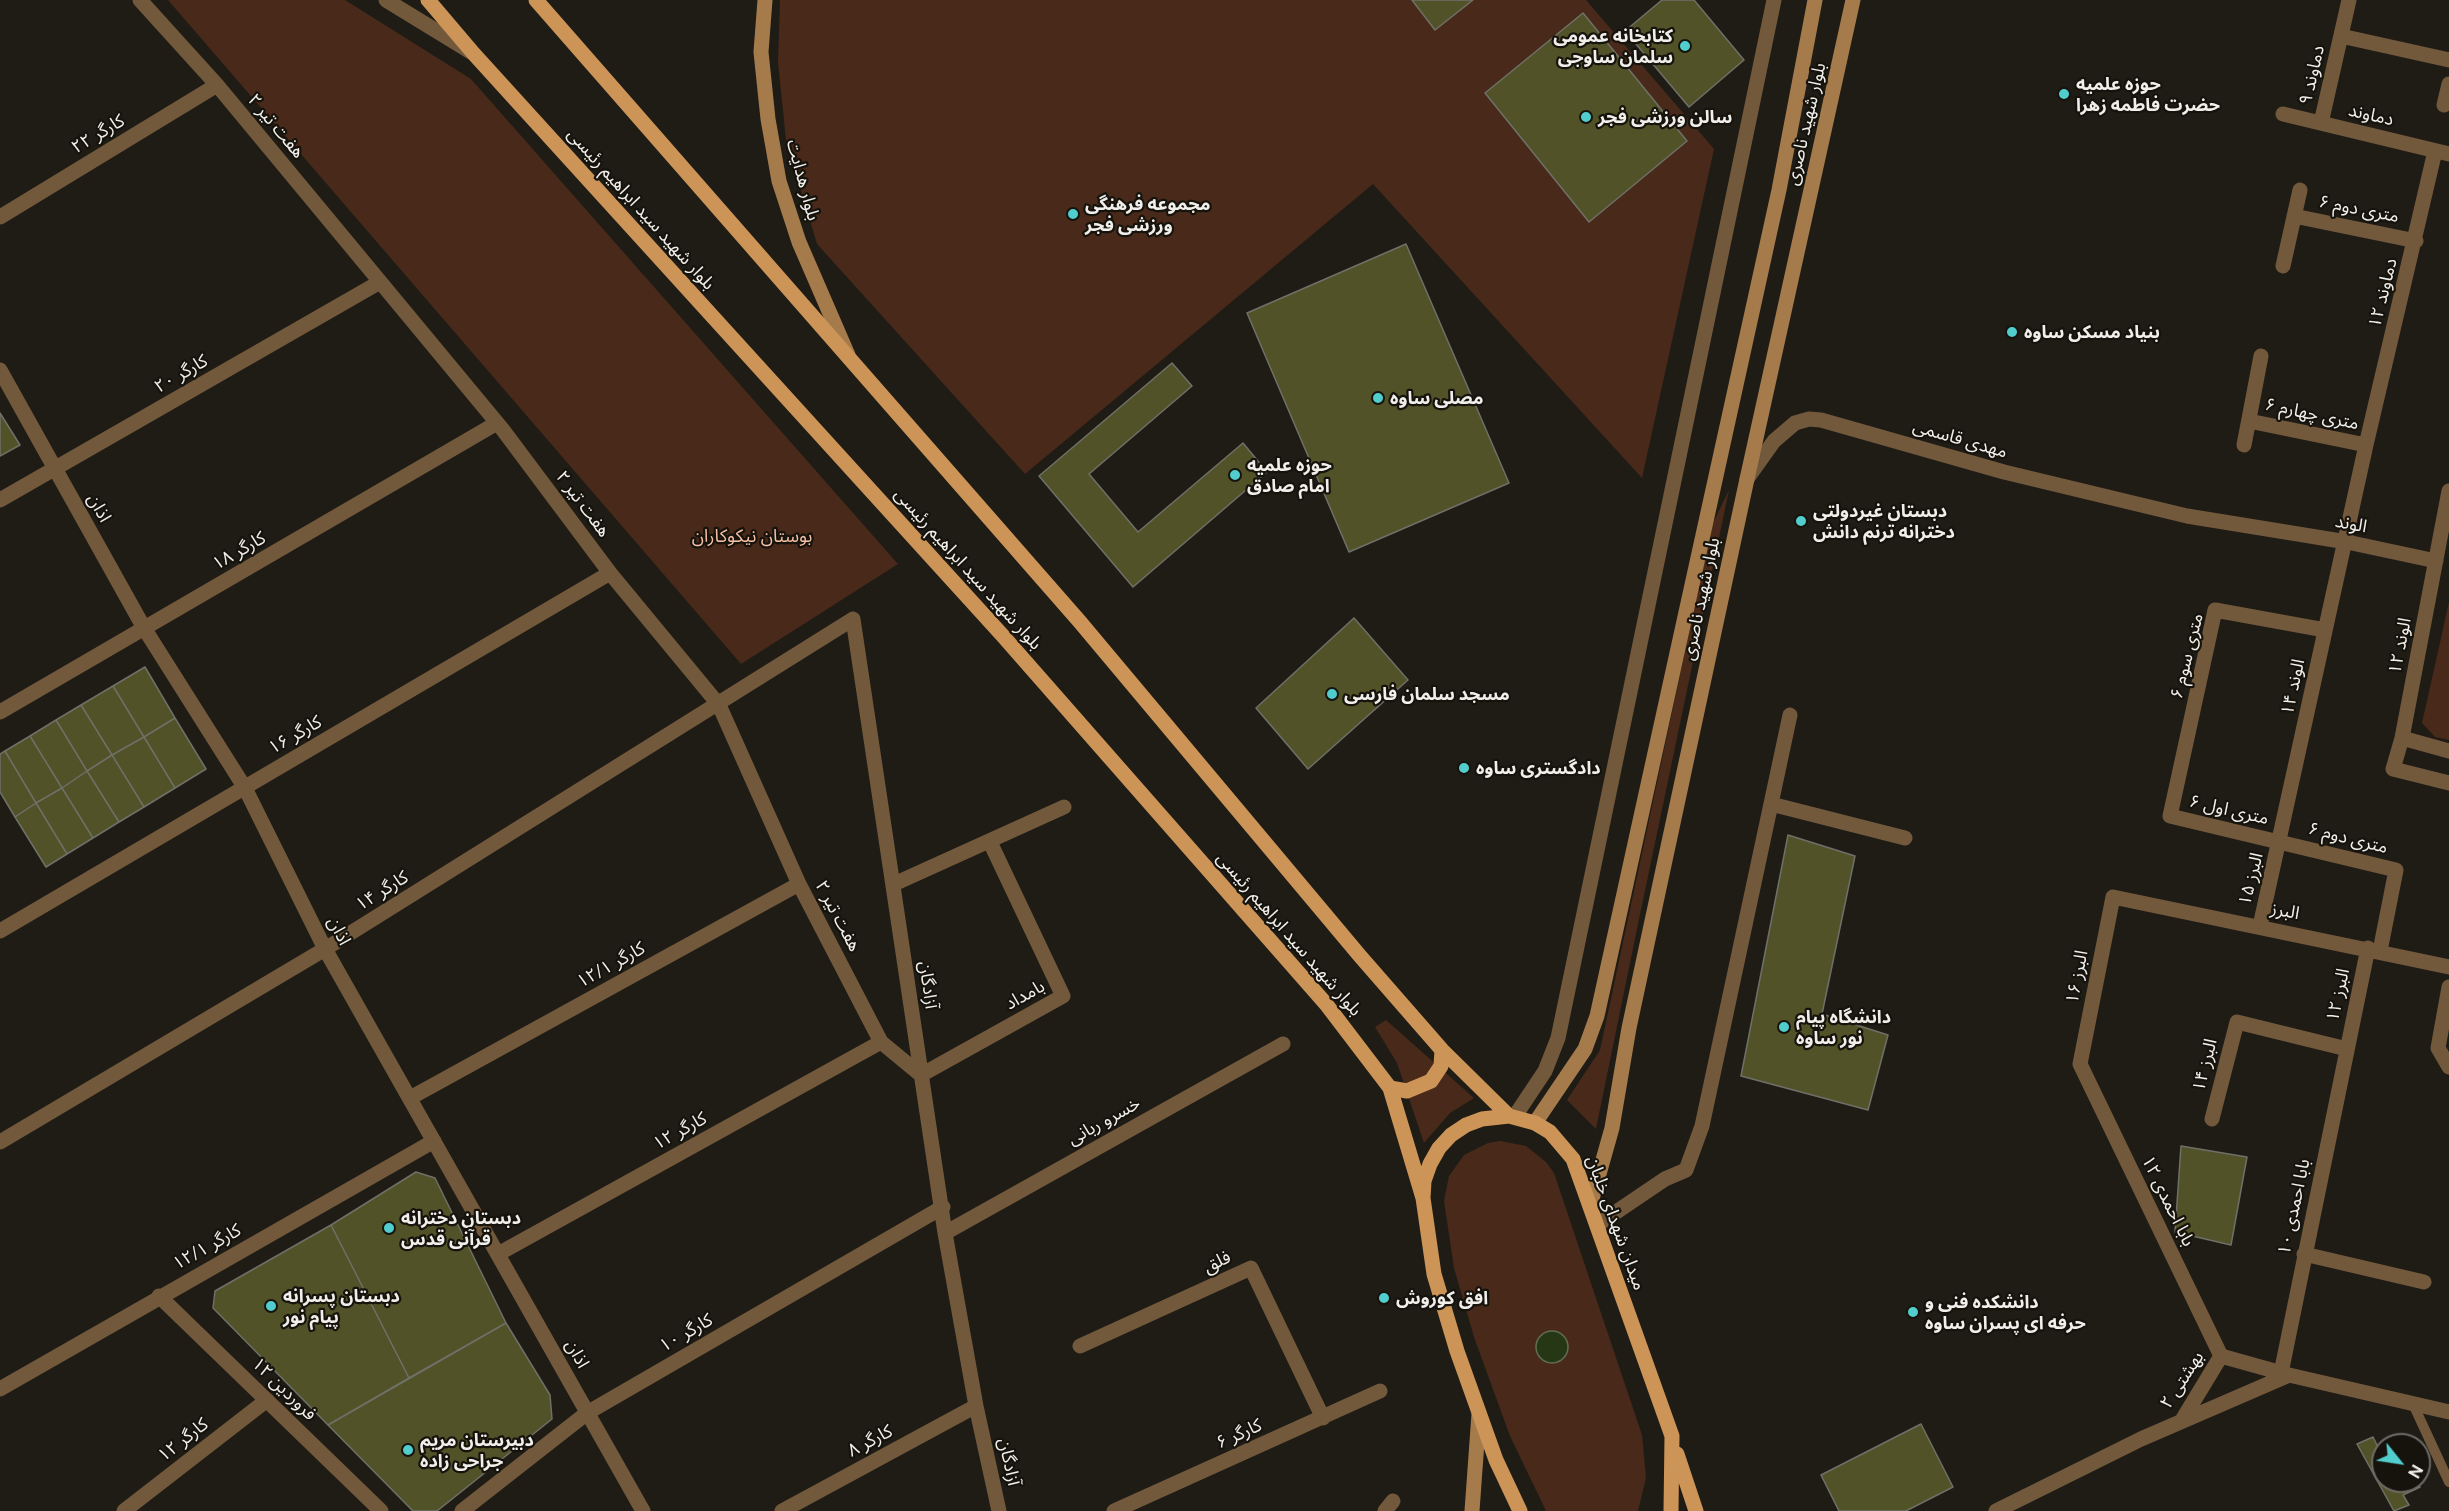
<!DOCTYPE html>
<html>
<head>
<meta charset="utf-8">
<style>
  body { margin:0 }
  #map { position:relative; width:2449px; height:1511px; overflow:hidden; background:#1f1c16; font-family:"Public Sans",sans-serif }
  canvas { display:block }
  .north { position:absolute; left:2371px; top:1433px; width:60px; height:60px; box-sizing:border-box; background:#16130d; border:2px solid #6e6b66; border-radius:50%; rotate:120deg; font-size:16px; font-weight:700; line-height:24px; text-align:center; color:#f1efeb }
  .north::after { content:''; display:block; margin:auto; width:21px; height:27px; background:#52cdcd; clip-path:polygon(50% 0,100% 100%,50% 72%,0 100%) }
</style>
</head>
<body>
<div id="map">
<canvas width="2449" height="1511"></canvas>
<div class="north">N</div>
</div>
<script>
const ctx = document.querySelector('canvas').getContext('2d');
ctx.lineJoin = 'round';
function fill(path, color) { ctx.fillStyle = color; ctx.fill(path, 'evenodd'); }
const poly = rows => new Path2D(rows.map(r => 'M' + r).join(''));
function stroke(path, color, width, dash) { ctx.strokeStyle = color; ctx.lineWidth = width; ctx.lineCap = dash ? 'butt' : 'round'; ctx.setLineDash(dash || []); ctx.stroke(path); }
function write(font, color, halo, rows, align = 'center') {
  ctx.font = font + ' "Public Sans","Noto Sans Arabic",sans-serif'; ctx.lineWidth = 4.5; ctx.setLineDash([]); ctx.textBaseline = 'middle'; ctx.strokeStyle = halo; ctx.fillStyle = color; for (const [text, x, y, turn = 0] of rows) {
    ctx.save(); ctx.translate(x, y); ctx.rotate((+turn || 0) * Math.PI / 180); ctx.textAlign = isNaN(turn) ? turn : align; if (halo) ctx.strokeText(text, 0, 0); ctx.fillText(text, 0, 0); ctx.restore();
  }
}
const green = poly([
  [168,0,345,0,471,79,898,564,741,664],
  [780,0,1586,0,1714,149,1642,478,1373,184,1025,474,817,244,786,140,778,62],
  [1729,490,1638,924,1596,1129,1567,1100,1600,1050,1712,525],
  [2449,602,2449,740,2435,737,2422,723],
  [1386,1020,1474,1098,1450,1113,1424,1143,1397,1063,1375,1027],
  [1500,1141,1526,1146,1546,1162,1554,1173,1642,1435,1646,1478,1638,1511,1546,1511,1510,1436,1474,1337,1454,1268,1444,1201,1449,1176,1464,1155,1488,1143]
]);
const water = poly([
  '1536 1347a16 16 0 1 1 32 0a16 16 0 1 1-32 0Z'
]);
const building = poly([
  [1412,0,1473,0,1435,30,1412,0],
  [1662,0,1694,0,1744,60,1689,107,1625,31,1662,0],
  [1583,13,1687,141,1589,222,1485,93,1583,13],
  [1406,244,1509,483,1349,552,1247,313,1406,244],
  [1172,363,1192,386,1089,474,1138,532,1243,443,1267,472,1133,587,1039,476,1172,363],
  [0,413,20,445,0,456,0,413],
  [1354,618,1408,680,1308,769,1256,708,1354,618],
  [145,667,175,718,144,737,113,686,145,667],
  [113,686,144,737,112,755,81,705,113,686],
  [81,705,112,755,87,771,56,720,81,705],
  [175,718,206,769,175,788,144,737,175,718],
  [56,720,87,771,62,788,30,736,56,720],
  [30,736,62,788,36,803,5,751,30,736],
  [144,737,175,788,144,807,112,755,144,737],
  [5,751,36,803,15,817,0,792,0,754,5,751],
  [112,755,144,807,119,822,87,771,112,755],
  [87,771,119,822,93,838,62,788,87,771],
  [62,788,93,838,67,854,36,803,62,788],
  [36,803,67,854,46,867,15,817,36,803],
  [1788,835,1855,856,1822,1014,1888,1035,1868,1110,1741,1076,1788,835],
  [2181,1146,2247,1157,2231,1245,2175,1232,2181,1146],
  [416,1172,435,1178,506,1323,409,1378,331,1225,416,1172],
  [331,1225,409,1378,328,1425,213,1308,215,1291,331,1225],
  [506,1323,550,1395,552,1419,437,1511,413,1511,328,1425,506,1323],
  [1921,1424,1953,1487,1906,1511,1839,1511,1821,1475,1921,1424],
  [2373,1437,2378,1447,2395,1437,2399,1445,2383,1445,2383,1481,2417,1481,2420,1487,2403,1495,2409,1505,2394,1511,2357,1444,2373,1437]
]);
const service = poly([
  [2413,1404,2449,1482]
]);
const minor = poly([
  [140,0,217,85,503,430,610,573,719,705,799,884,881,1042,921,1075],
  [2341,36,2449,60],
  [2444,105,2449,84],
  [2283,114,2449,154],
  [2321,123,2349,0],
  [2294,216,2416,241],
  [0,217,217,85],
  [2283,266,2300,190],
  [0,370,144,628,245,788,325,949,643,1511],
  [2249,421,2366,445],
  [2244,445,2261,356],
  [1747,479,1774,441,1795,423,1809,419,1821,420,2004,472,2187,516,2347,542,2436,561],
  [2449,491,2402,738,2393,769,2449,783],
  [0,500,380,282],
  [2325,630,2215,610,2170,816,2396,870,2380,951],
  [0,712,497,423],
  [2402,738,2449,751],
  [1771,804,1905,838],
  [894,884,1064,807],
  [2260,926,2366,445,2435,151],
  [0,931,610,573],
  [2449,987,2438,1048,2449,1067],
  [921,1075,1063,996,990,842],
  [410,1098,799,884],
  [2212,1119,2237,1022,2347,1049],
  [0,1142,325,949,853,619,945,1233,976,1406,999,1511],
  [1597,1225,1665,1179,1686,1170,1702,1126,1790,715],
  [945,1233,1283,1044],
  [498,1254,881,1042],
  [2304,1254,2424,1282],
  [159,1296,381,1511],
  [1080,1346,1251,1268,1323,1418],
  [2221,1356,2080,1064,2113,897,2449,967],
  [2281,1373,2368,948],
  [0,1389,434,1141],
  [124,1511,267,1400],
  [462,1511,587,1413,943,1207],
  [782,1511,976,1406],
  [1114,1511,1380,1391],
  [1385,1511,1393,1501]
]);
const tertiary = poly([
  [386,0,471,52],
  [1515,1116,1545,1071,1558,1038,1774,0],
  [2181,1422,2221,1356,2289,1375,2449,1412],
  [1996,1511,2141,1439,2289,1375]
]);
const secondary = poly([
  [765,0,761,52,768,119,779,181,799,242,848,355],
  [1535,1123,1585,1049,1597,1016,1779,190,1815,0],
  [1590,1206,1612,1128,1629,1028,1747,479,1853,0],
  [1472,1511,1479,1414]
]);
const primary = poly([
  [428,0,474,54,1003,636,1326,1004,1390,1088,1423,1198],
  [536,0,1080,622,1360,956,1442,1050,1509,1116],
  [1390,1088,1407,1091,1431,1081,1441,1066,1442,1050],
  [1677,1454,1696,1511],
  [1520,1511,1496,1460,1457,1351,1434,1274,1423,1198,1424,1181,1430,1164,1439,1148,1451,1135,1466,1125,1482,1119,1509,1116,1535,1123,1550,1132,1573,1159,1672,1436,1671,1511]
]);
const markers = [
  [1685,46,6,"#52cdcd"],
  [2064,94,6,"#52cdcd"],
  [1586,117,6,"#52cdcd"],
  [1073,214,6,"#52cdcd"],
  [2012,332,6,"#52cdcd"],
  [1378,398,6,"#52cdcd"],
  [1235,475,6,"#52cdcd"],
  [1801,521,6,"#52cdcd"],
  [1332,694,6,"#52cdcd"],
  [1464,768,6,"#52cdcd"],
  [1784,1027,6,"#52cdcd"],
  [389,1228,6,"#52cdcd"],
  [1384,1298,6,"#52cdcd"],
  [271,1306,6,"#52cdcd"],
  [1913,1312,6,"#52cdcd"],
  [408,1450,6,"#52cdcd"]
];
const poiNames = [
  ["کتابخانه عمومی",1673,36,"right"],
  ["سلمان ساوجی",1673,57,"right"],
  ["حوزه علمیه",2076,84],
  ["حضرت فاطمه زهرا",2076,105],
  ["سالن ورزشی فجر",1598,117],
  ["مجموعه فرهنگی",1085,204],
  ["ورزشی فجر",1085,225],
  ["بنیاد مسکن ساوه",2024,332],
  ["مصلی ساوه",1390,398],
  ["حوزه علمیه",1247,465],
  ["امام صادق",1247,486],
  ["دبستان غیردولتی",1813,511],
  ["دخترانه ترنم دانش",1813,532],
  ["مسجد سلمان فارسی",1344,694],
  ["دادگستری ساوه",1476,768],
  ["دانشگاه پیام",1796,1017],
  ["نور ساوه",1796,1038],
  ["دبستان دخترانه",401,1218],
  ["قرآنی قدس",401,1239],
  ["دبستان پسرانه",283,1296],
  ["پیام نور",283,1317],
  ["افق کوروش",1396,1298],
  ["دانشکده فنی و",1925,1302],
  ["حرفه ای پسران ساوه",1925,1323],
  ["دبیرستان مریم",420,1440],
  ["جراحی زاده",420,1461]
];
const streetNames = [
  ["دماوند ۹",2312,75,-77],
  ["دماوند",2371,115,13],
  ["بلوار شهید ناصری",1806,124,-77],
  ["هفت تیر ۲",276,126,50],
  ["کارگر ۲۲",98,134,-31],
  ["بلوار هدایت",803,180,75],
  ["بلوار شهید سید ابراهیم رئیسی",641,209,48],
  ["۶ متری دوم",2359,209,11],
  ["دماوند ۱۲",2383,293,-76],
  ["کارگر ۲۰",181,374,-30],
  ["۶ متری چهارم",2312,414,12],
  ["مهدی قاسمی",1960,439,16],
  ["هفت تیر ۲",583,504,53],
  ["اذان",99,508,61],
  ["الوند",2351,524,11],
  ["کارگر ۱۸",239,551,-30],
  ["بلوار شهید سید ابراهیم رئیسی",968,569,48],
  ["بلوار شهید ناصری",1701,599,-78],
  ["الوند ۱۲",2400,646,-79],
  ["۶ متری سوم",2187,656,-76],
  ["الوند ۱۴",2293,687,-78],
  ["کارگر ۱۶",295,735,-30],
  ["۶ متری اول",2229,810,13],
  ["۶ متری دوم",2348,838,14],
  ["البرز ۱۵",2251,879,-76],
  ["کارگر ۱۴",382,891,-32],
  ["البرز",2285,911,11],
  ["هفت تیر ۲",838,916,62],
  ["اذان",339,931,63],
  ["بلوار شهید سید ابراهیم رئیسی",1289,934,49],
  ["کارگر ۱۲/۱",611,965,-29],
  ["البرز ۱۶",2077,977,-79],
  ["آزادگان",928,985,82],
  ["بامداد",1025,995,-29],
  ["البرز ۱۲",2338,995,-78],
  ["البرز ۱۴",2205,1065,-76],
  ["خسرو ربانی",1104,1121,-29],
  ["کارگر ۱۲",680,1131,-29],
  ["بابا احمدی ۱۲",2168,1201,64],
  ["بابا احمدی ۱۰",2294,1207,-78],
  ["میدان شهدای خلبان",1616,1223,70],
  ["کارگر ۱۲/۱",207,1247,-29],
  ["فلق",1217,1262,-25],
  ["کارگر ۱۰",686,1333,-30],
  ["اذان",577,1354,61],
  ["بهشتی ۲",2182,1380,-57],
  ["۱۲ فروردین",284,1389,44],
  ["کارگر ۶",1239,1434,-24],
  ["کارگر ۱۲",183,1440,-38],
  ["کارگر ۸",870,1441,-28],
  ["آزادگان",1009,1462,78]
];
const parkNames = [
  ["بوستان نیکوکاران",752,536]
];
fill(green, '#48291a');
fill(water, '#253714');
stroke(water, '#626e54', 1.5);
fill(building, '#515228');
stroke(building, '#6f7068', 1.5);
stroke(service, '#73593c', 10);
stroke(minor, '#73593c', 15);
stroke(tertiary, '#73593c', 15);
stroke(secondary, '#a57b4c', 15);
stroke(primary, '#cc9557', 15);
for (const [x, y, r, color] of markers) { const dot = new Path2D(); dot.arc(x, y, r, 0, 2 * Math.PI); ctx.fillStyle = color; ctx.fill(dot); stroke(dot, '#16130d', 2); }
write('bold 18px', '#f1efeb', '#16130d', poiNames, 'left');
write('18px', '#f1efeb', '#16130d', streetNames);
write('18px', '#f7c0a5', '#16130d', parkNames);
</script>
</body>
</html>
